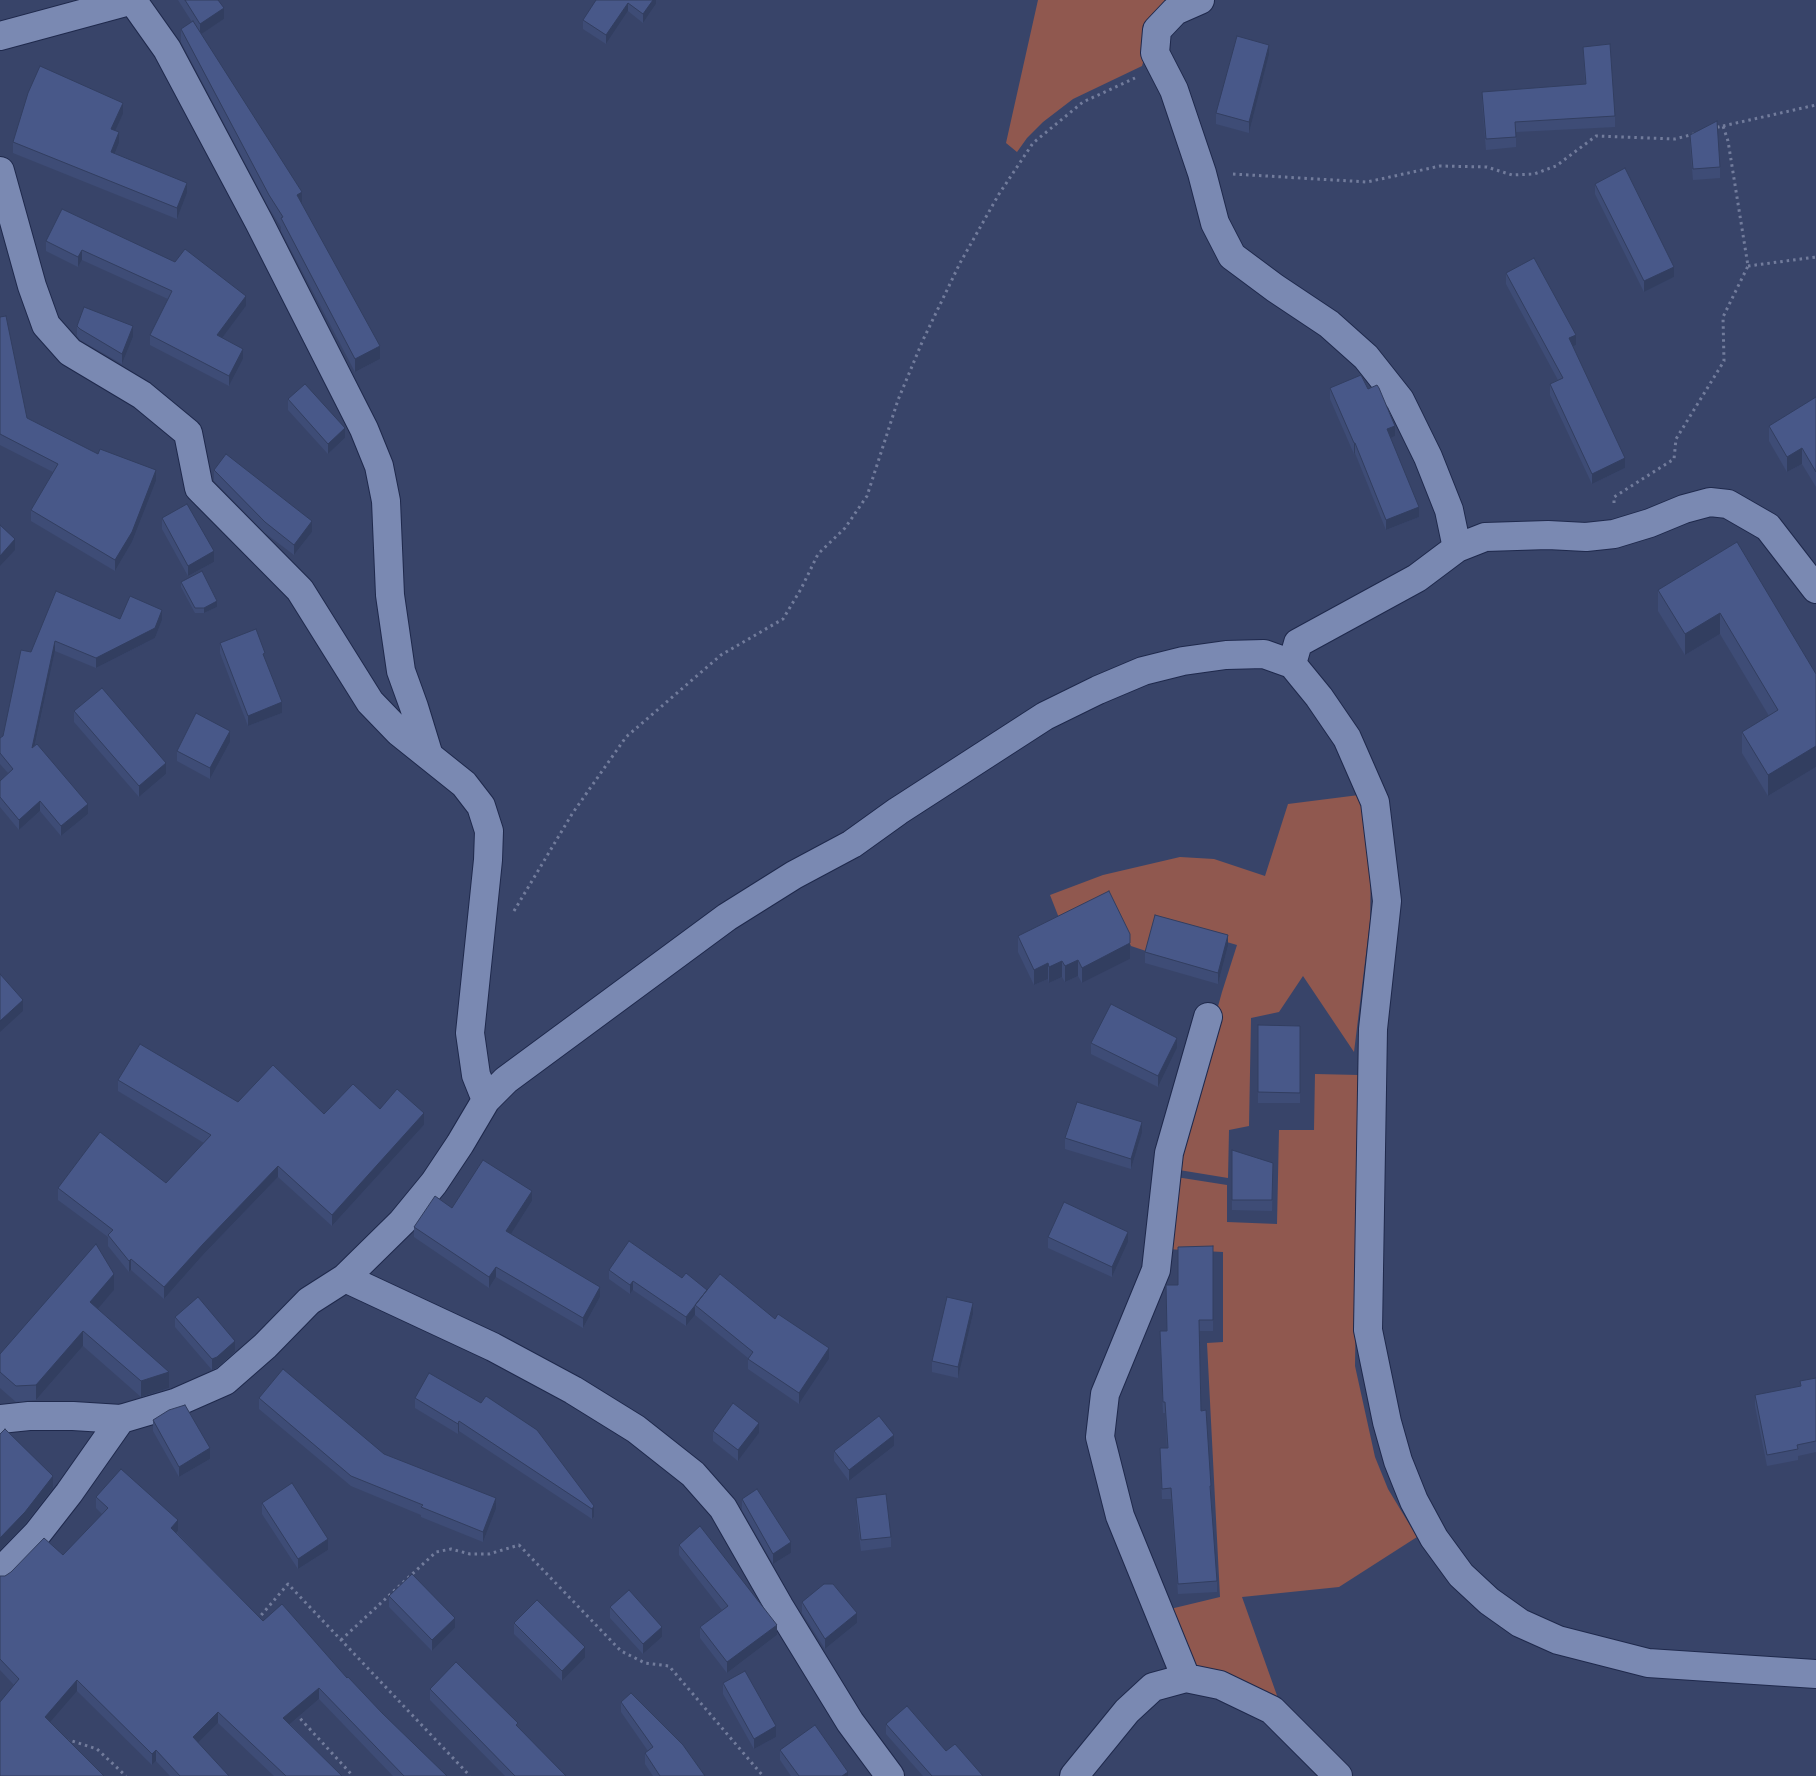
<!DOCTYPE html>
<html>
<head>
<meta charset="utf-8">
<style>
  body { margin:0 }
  canvas { display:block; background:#384469 }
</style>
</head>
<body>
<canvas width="1816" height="1776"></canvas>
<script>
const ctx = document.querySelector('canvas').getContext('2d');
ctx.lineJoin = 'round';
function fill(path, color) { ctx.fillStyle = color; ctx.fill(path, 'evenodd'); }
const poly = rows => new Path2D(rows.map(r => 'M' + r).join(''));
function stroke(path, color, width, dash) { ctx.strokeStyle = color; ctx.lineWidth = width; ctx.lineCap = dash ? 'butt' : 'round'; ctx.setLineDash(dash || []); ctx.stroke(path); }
const green = poly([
  [1038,0,1179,0,1147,49,1142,66,1073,99,1043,122,1027,138,1017,152,1006,143],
  [1359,795,1371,861,1370,921,1354,1052,1303,976,1279,1012,1251,1018,1249,1126,1229,1130,1228,1178,1173,1169,1222,992,1237,945,1155,921,1146,951,1131,946,1112,902,1061,923,1050,895,1103,875,1180,857,1214,859,1265,876,1288,804],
  [1315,1074,1359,1075,1355,1366,1375,1457,1388,1489,1417,1537,1339,1587,1242,1597,1280,1704,1192,1669,1166,1610,1220,1597,1207,1343,1223,1342,1223,1252,1165,1249,1176,1177,1227,1185,1227,1222,1277,1224,1279,1130,1314,1130]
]);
const path = poly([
  [1723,126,1816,105],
  [1233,174,1367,182,1440,166,1487,167,1512,175,1534,174,1556,166,1596,136,1675,139,1694,134],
  [1748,266,1816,257],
  [1614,503,1614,497,1674,459,1676,439,1724,361,1723,317,1748,266,1728,141,1723,126,1714,128],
  [514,911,572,814,626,737,721,655,783,619,801,589,818,554,845,528,867,496,898,400,923,340,960,263,999,194,1033,143,1083,102,1135,78],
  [257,1620,288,1584,470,1776],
  [341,1640,436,1552,451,1549,470,1554,489,1554,519,1545,621,1651,645,1663,669,1666,763,1776],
  [296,1714,353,1776],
  [67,1742,69,1740,97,1749,126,1776]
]);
const minor = poly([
  [1200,0,1175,11,1157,30,1155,53,1174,90,1202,173,1215,223,1232,256,1275,288,1329,324,1366,357,1400,400,1428,457,1449,510,1457,548],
  [133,1,167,49,259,222,364,429,379,466,386,501,390,595,401,671,414,707,429,756],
  [0,36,133,0],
  [0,171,32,286,46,325,70,352,142,395,188,433,199,488,300,590,370,702,399,732,464,784,481,806,489,831,488,860,470,1033,476,1075,486,1100],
  [1292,664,1298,643,1417,578,1457,548,1485,537,1548,535,1586,537,1614,534,1650,523,1684,509,1710,502,1728,504,1768,527,1816,589],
  [345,1278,402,1222,434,1183,460,1144,486,1100,506,1080,727,917,794,875,852,844,898,811,1045,716,1098,690,1143,671,1183,661,1226,655,1264,654,1292,664,1319,697,1347,738,1375,802,1387,901,1373,1029,1368,1330,1387,1422,1398,1461,1414,1501,1434,1538,1461,1575,1489,1601,1520,1623,1558,1640,1648,1663,1816,1674],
  [0,1419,29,1416,73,1416,121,1419,175,1403,225,1381,265,1346,309,1301,345,1278,493,1347,573,1390,636,1429,693,1474,723,1508,779,1606,850,1722,890,1776],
  [0,1572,37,1534,69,1493,121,1419],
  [1186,1678,1120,1516,1100,1437,1105,1394,1156,1270,1169,1153,1208,1017],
  [1074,1776,1127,1711,1153,1687,1186,1678,1220,1685,1272,1710,1338,1776]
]);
const wall = poly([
  [178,0,218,0,224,19,201,34,302,204,380,359,355,372,281,231,281,227,269,208,181,42,181,29,192,22],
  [596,0,656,0,656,4,643,23,628,11,606,44,583,29,583,20],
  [1583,47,1615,116,1615,127,1516,132,1516,147,1486,150,1482,102,1482,92,1585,84],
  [1269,55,1249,133,1216,124,1216,113],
  [123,114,115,131,119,143,115,153,187,193,177,219,13,153,13,142],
  [1690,135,1720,167,1720,178,1693,180,1690,145],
  [1595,184,1674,277,1644,292,1595,194],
  [62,209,246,306,222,338,243,359,229,386,150,345,150,335,168,299,82,260,78,267,46,251,46,241],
  [1506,273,1576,345,1573,347,1625,468,1592,484,1550,395,1550,384,1558,380,1506,284],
  [0,317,27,418,98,454,156,481,132,542,115,571,31,521,31,510,53,472,0,445],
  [77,326,133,337,122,364,80,340,77,336],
  [1330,388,1368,389,1395,436,1391,438,1419,517,1386,530,1355,453,1354,454,1330,399],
  [1816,397,1816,487,1802,464,1787,472,1769,441,1769,426],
  [288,399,345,438,328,454,288,410],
  [214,470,312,532,294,555,265,533,214,481],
  [162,518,214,562,188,576,162,529],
  [1737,542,1816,674,1816,767,1768,796,1742,753,1742,732,1769,716,1720,634,1685,655,1658,611,1658,590],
  [181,582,217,607,204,613,195,613,181,587],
  [56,591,120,619,162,620,155,638,96,668,55,651,35,745,88,814,61,836,40,811,19,830,0,807,0,781,8,773,0,764,0,738,3,736,31,652],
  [220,643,282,713,248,726,220,653],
  [74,711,166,774,139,797,74,722],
  [230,742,210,779,177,761,177,751],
  [1018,936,1130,959,1082,983,1078,976,1065,982,1062,977,1049,983,1048,979,1034,985,1018,952],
  [1228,946,1218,984,1145,963,1145,952],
  [1258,1025,1300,1026,1300,1103,1258,1103],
  [1091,1043,1177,1048,1158,1087,1091,1054],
  [118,1080,238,1102,324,1114,380,1109,424,1125,332,1226,278,1177,203,1255,164,1299,131,1270,129,1272,108,1246,108,1237,58,1200,58,1188,166,1183,204,1143,118,1091],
  [1142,1133,1131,1169,1065,1149,1065,1138],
  [1232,1150,1273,1163,1272,1211,1232,1210],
  [532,1201,511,1234,600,1297,583,1328,496,1277,489,1288,414,1237,414,1227,452,1208],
  [1048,1237,1128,1242,1112,1277,1048,1248],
  [1213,1246,1213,1331,1199,1331,1201,1411,1211,1486,1211,1497,1217,1581,1217,1592,1178,1594,1171,1499,1162,1499,1160,1448,1167,1448,1165,1413,1163,1413,1160,1341,1166,1331,1178,1285],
  [609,1270,682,1278,707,1290,775,1319,829,1359,799,1404,748,1369,748,1358,695,1315,686,1326,633,1290,630,1294,609,1279],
  [114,1290,97,1309,169,1388,141,1397,83,1346,36,1400,16,1402,0,1388,0,1354],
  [973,1314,958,1378,932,1372,932,1361],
  [175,1317,235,1352,217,1368,212,1370,175,1327],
  [1816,1378,1816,1452,1798,1456,1798,1460,1767,1466,1755,1406,1755,1395,1800,1386,1800,1381],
  [259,1398,384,1454,496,1509,483,1542,421,1517,421,1515,351,1486,259,1409],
  [415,1398,481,1403,594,1506,594,1517,592,1519,459,1431,458,1434,415,1408],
  [153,1420,210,1459,179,1477,153,1431],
  [713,1431,759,1433,738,1461,713,1441],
  [894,1446,849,1481,834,1461,834,1451],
  [96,1497,178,1531,177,1533,263,1621,347,1678,382,1713,447,1776,393,1776,319,1699,290,1724,342,1776,274,1776,218,1723,198,1743,229,1776,170,1776,156,1761,152,1765,77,1691,14,1685,0,1670,0,1576,5,1576,63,1555,102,1514,96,1508],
  [856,1498,891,1537,891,1547,861,1551,856,1508],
  [742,1499,791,1553,773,1564,742,1510],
  [262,1503,328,1550,298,1569,262,1514],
  [679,1545,777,1635,727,1673,700,1638,700,1627,722,1610,679,1555],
  [389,1596,455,1628,432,1651,389,1607],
  [802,1602,857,1623,825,1649,802,1613],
  [610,1607,662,1637,643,1654,610,1618],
  [514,1623,585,1658,562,1681,514,1634],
  [723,1683,776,1737,754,1749,723,1694],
  [430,1689,518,1727,566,1776,505,1776,430,1700],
  [621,1702,705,1776,653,1776,645,1764,645,1753,648,1751,621,1712],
  [886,1724,946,1751,983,1776,923,1776,886,1734],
  [780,1750,848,1776,791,1776,780,1760]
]);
const shadedWall = poly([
  [653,0,656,0,656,4,643,23,643,14],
  [628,3,628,11,606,44,606,35],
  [224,8,224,19,200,35,200,24],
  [1269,45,1269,55,1249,133,1249,122],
  [123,103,123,114,111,140,111,129],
  [119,132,119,143,111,163,111,152],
  [187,183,187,193,177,219,177,208],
  [302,192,302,205,297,195],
  [82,250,82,260,78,267,78,257],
  [1674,267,1674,277,1644,292,1644,281],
  [246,296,246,306,217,345,217,335],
  [133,326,133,337,122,364,122,354],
  [1576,335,1576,345,1569,349,1569,338],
  [380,346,380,359,355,372,355,359],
  [243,349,243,359,229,386,229,376],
  [1395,426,1395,436,1387,440,1387,429],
  [345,428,345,438,328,454,328,444],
  [1354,443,1355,443,1355,453,1354,454],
  [1802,448,1802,464,1787,472,1787,457],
  [1625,458,1625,468,1592,484,1592,474],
  [156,470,156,481,132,542,115,571,115,560],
  [1419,507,1419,517,1386,530,1386,520],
  [312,521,312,532,294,555,294,545],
  [15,539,15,550,0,566,0,556],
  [214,551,214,562,188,576,188,566],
  [217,601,217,607,204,613,204,608],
  [162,610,162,620,155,638,96,668,96,658],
  [1720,613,1720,634,1685,655,1685,634],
  [55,641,55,651,32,758,32,748],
  [282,702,282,713,248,726,248,716],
  [230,731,230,742,210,779,210,768],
  [1816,746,1816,767,1768,796,1768,775],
  [166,763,166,774,139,797,139,786],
  [40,801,40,811,19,830,19,820],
  [88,804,88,814,61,836,61,826],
  [1228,935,1228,946,1218,984,1218,973],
  [1130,943,1130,959,1082,983,1082,968],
  [1078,960,1078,976,1065,982,1065,966],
  [1062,961,1062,977,1049,983,1049,967],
  [1048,963,1048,979,1034,985,1034,970],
  [23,1000,23,1011,0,1032,0,1021],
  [1177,1038,1177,1048,1158,1087,1158,1076],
  [424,1113,424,1125,332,1226,332,1215],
  [1142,1122,1142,1133,1131,1169,1131,1159],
  [278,1166,278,1177,203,1255,164,1299,164,1287,203,1244],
  [532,1191,532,1201,506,1242,506,1231],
  [1128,1232,1128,1242,1112,1277,1112,1267],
  [131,1259,131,1270,129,1272,129,1261],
  [496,1267,496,1277,489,1288,489,1277],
  [114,1274,114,1290,90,1318,90,1302],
  [633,1281,633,1290,630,1294,630,1285],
  [600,1287,600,1297,583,1328,583,1318],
  [973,1303,973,1314,958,1378,958,1367],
  [695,1306,695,1315,686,1326,686,1317],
  [83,1331,83,1346,36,1400,36,1385],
  [235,1341,235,1352,217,1368,212,1370,212,1359],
  [829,1348,829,1359,799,1404,799,1393],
  [169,1372,169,1388,141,1397,141,1381],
  [459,1421,459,1431,458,1434,458,1424],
  [759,1423,759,1433,738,1461,738,1450],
  [894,1435,894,1446,849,1481,849,1470],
  [210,1448,210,1459,179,1477,179,1467],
  [53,1476,53,1488,25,1524,0,1550,0,1538],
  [496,1498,496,1509,483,1542,483,1532],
  [594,1506,594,1517,592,1519,592,1509],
  [178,1520,178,1531,171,1539,171,1528],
  [328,1539,328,1550,298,1569,298,1559],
  [791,1542,791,1553,773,1564,773,1554],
  [857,1613,857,1623,825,1649,825,1639],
  [455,1618,455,1628,432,1651,432,1640],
  [777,1625,777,1635,727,1673,727,1662],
  [662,1627,662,1637,643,1654,643,1644],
  [585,1647,585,1658,562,1681,562,1671],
  [77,1680,77,1691,45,1728,45,1717],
  [319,1688,319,1699,283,1730,283,1718],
  [218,1712,218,1723,193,1748,193,1737],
  [776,1726,776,1737,754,1749,754,1739],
  [156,1750,156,1761,152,1765,152,1754],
  [848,1772,848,1776,842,1776]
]);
const building = poly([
  [185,0,218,0,224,8,200,24,185,0],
  [596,0,653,0,643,14,628,3,606,35,583,20,596,0],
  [193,21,302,192,297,195,380,346,355,359,281,218,283,217,269,195,181,29,193,21],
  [1237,36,1269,45,1249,122,1216,113,1237,36],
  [1610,44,1615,116,1515,122,1516,137,1486,139,1482,92,1586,84,1583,47,1610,44],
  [40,66,123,103,111,129,119,132,111,152,187,183,177,208,13,142,28,93,40,66],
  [1717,121,1720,167,1693,169,1690,135,1717,121],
  [1625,168,1674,267,1644,281,1595,184,1625,168],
  [62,209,175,262,185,249,246,296,217,335,243,349,229,376,150,335,172,291,82,250,78,257,46,241,62,209],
  [1534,258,1576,335,1569,338,1625,458,1592,474,1550,384,1563,378,1506,273,1534,258],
  [84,307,133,326,122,354,80,329,77,326,84,307],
  [6,316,27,418,98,454,100,449,156,470,132,532,115,560,31,510,58,464,0,434,0,317,6,316],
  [1361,375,1368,389,1377,385,1379,388,1395,426,1387,429,1419,507,1386,520,1355,443,1354,443,1330,388,1361,375],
  [305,384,345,428,328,444,288,399,305,384],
  [1816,397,1816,472,1802,448,1787,457,1769,426,1816,397],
  [226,454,312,521,294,545,265,522,214,470,226,454],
  [187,504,214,551,188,566,162,518,187,504],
  [0,525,15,539,0,556,0,525],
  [1737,542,1816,674,1816,746,1768,775,1742,732,1778,710,1720,613,1685,634,1658,590,1737,542],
  [202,571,217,601,204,608,195,608,181,582,202,571],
  [56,591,120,619,130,596,162,610,155,628,96,658,55,641,32,748,37,744,88,804,61,826,40,801,19,820,0,797,0,781,13,769,0,753,0,738,3,736,21,650,31,652,56,591],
  [256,629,265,653,263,654,282,702,248,716,220,643,256,629],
  [102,688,166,763,139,786,74,711,102,688],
  [196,713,230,731,210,768,177,751,196,713],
  [1109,891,1130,934,1130,943,1082,968,1078,960,1065,966,1062,961,1049,967,1048,963,1034,970,1018,936,1109,891],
  [1155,915,1228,935,1218,973,1145,952,1155,915],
  [0,974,23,1000,0,1021,0,974],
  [1111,1004,1177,1038,1158,1076,1091,1043,1111,1004],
  [1258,1025,1300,1026,1300,1093,1258,1092,1258,1025],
  [140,1044,238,1102,273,1065,324,1114,353,1084,380,1109,397,1089,424,1113,332,1215,278,1166,203,1244,164,1287,131,1259,129,1261,108,1235,113,1230,58,1188,100,1132,166,1183,211,1135,118,1080,140,1044],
  [1077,1102,1142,1122,1131,1159,1065,1138,1077,1102],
  [1232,1150,1273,1163,1272,1200,1232,1200,1232,1150],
  [483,1160,532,1191,506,1231,600,1287,583,1318,496,1267,489,1277,414,1227,435,1196,452,1208,483,1160],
  [1064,1202,1128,1232,1112,1267,1048,1237,1064,1202],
  [629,1241,682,1278,686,1273,707,1290,686,1317,633,1281,630,1285,609,1270,629,1241],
  [96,1244,114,1274,90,1302,169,1372,141,1381,83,1331,36,1385,16,1386,0,1372,0,1354,96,1244],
  [1213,1246,1213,1320,1199,1320,1201,1411,1206,1410,1211,1486,1210,1486,1217,1581,1178,1584,1171,1488,1162,1489,1160,1448,1168,1448,1165,1402,1163,1402,1160,1331,1167,1331,1166,1285,1178,1285,1178,1247,1213,1246],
  [720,1274,775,1319,778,1314,829,1348,799,1393,748,1359,753,1352,695,1305,720,1274],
  [198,1297,235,1341,217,1357,212,1359,175,1317,198,1297],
  [947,1297,973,1303,958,1367,932,1361,947,1297],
  [283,1369,384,1454,496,1498,483,1532,421,1507,423,1505,351,1476,259,1398,283,1369],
  [429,1373,481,1403,486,1396,537,1430,594,1506,592,1509,459,1421,458,1424,415,1398,429,1373],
  [1816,1378,1816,1441,1797,1445,1798,1449,1767,1455,1755,1395,1801,1386,1800,1381,1816,1378],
  [733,1403,759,1423,738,1450,713,1431,733,1403],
  [185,1405,210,1448,179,1467,153,1420,169,1410,185,1405],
  [879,1416,894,1435,849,1470,834,1451,879,1416],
  [5,1429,53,1476,25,1512,0,1538,0,1434,5,1429],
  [121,1469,178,1520,171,1528,263,1621,282,1604,347,1678,348,1677,382,1713,447,1776,404,1776,319,1688,283,1718,342,1776,286,1776,218,1712,193,1737,229,1776,180,1776,156,1750,152,1754,77,1680,45,1717,104,1776,0,1776,0,1702,19,1679,0,1659,0,1576,5,1576,11,1572,44,1538,63,1555,108,1508,96,1497,121,1469],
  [292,1483,328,1539,298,1559,262,1503,292,1483],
  [757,1489,791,1542,773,1554,742,1499,757,1489],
  [886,1494,891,1537,861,1540,856,1498,886,1494],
  [700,1526,777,1625,727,1662,700,1627,728,1606,679,1545,700,1526],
  [412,1574,455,1618,432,1640,389,1596,412,1574],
  [824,1584,833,1584,857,1613,825,1639,802,1602,824,1584],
  [629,1590,662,1627,643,1644,610,1607,629,1590],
  [537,1600,585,1647,562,1671,514,1623,537,1600],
  [456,1662,518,1723,516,1725,566,1776,515,1776,430,1689,456,1662],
  [745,1671,776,1726,754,1739,723,1683,745,1671],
  [631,1693,683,1745,705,1776,660,1776,645,1753,653,1747,621,1702,631,1693],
  [907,1706,946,1751,955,1744,983,1776,932,1776,886,1724,907,1706],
  [815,1725,848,1772,842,1776,799,1776,780,1750,815,1725]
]);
fill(green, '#90584f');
stroke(minor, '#1f294c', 30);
stroke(path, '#727c9c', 3, [2.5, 4]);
stroke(minor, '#7a89b2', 28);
fill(wall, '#3e4c76');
fill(shadedWall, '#323e60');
fill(building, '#485889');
stroke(building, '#323e60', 1);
</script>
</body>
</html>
